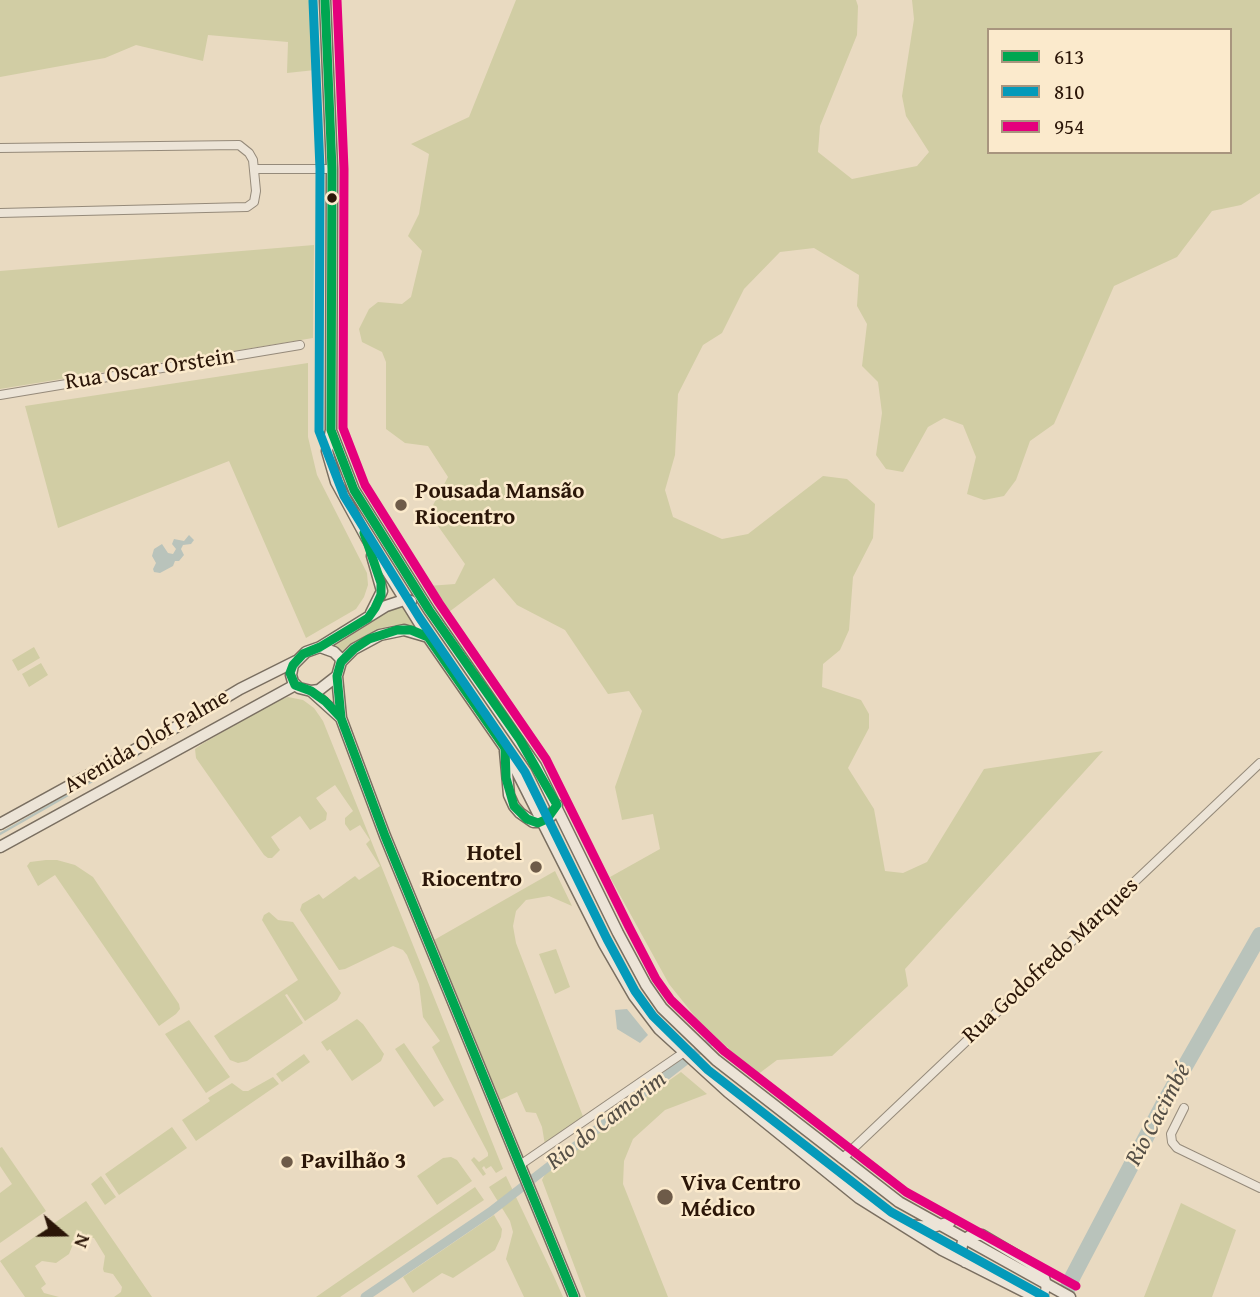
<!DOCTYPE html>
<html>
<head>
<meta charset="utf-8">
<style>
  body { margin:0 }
  #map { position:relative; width:1260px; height:1297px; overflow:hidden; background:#e9dac1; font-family:"Gentium Book Plus",serif }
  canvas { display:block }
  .legend { position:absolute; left:987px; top:28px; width:245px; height:126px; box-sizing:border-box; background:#fbeacc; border:2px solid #a8957e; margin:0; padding:9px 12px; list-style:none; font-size:21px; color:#2b1608 }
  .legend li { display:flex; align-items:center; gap:14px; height:35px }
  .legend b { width:35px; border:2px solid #a8957e }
  .north { position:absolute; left:28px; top:1199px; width:70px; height:70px; -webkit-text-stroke:5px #fbeacc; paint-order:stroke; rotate:110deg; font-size:19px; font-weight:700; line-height:28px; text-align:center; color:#2b1608 }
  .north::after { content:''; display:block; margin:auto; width:24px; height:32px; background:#2b1608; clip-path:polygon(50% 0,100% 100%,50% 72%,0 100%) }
</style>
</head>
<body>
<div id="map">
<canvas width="1260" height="1297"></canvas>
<ul class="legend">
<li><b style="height:9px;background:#00a651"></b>613</li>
<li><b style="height:9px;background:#049aba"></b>810</li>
<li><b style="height:9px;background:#e5007d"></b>954</li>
</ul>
<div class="north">N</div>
</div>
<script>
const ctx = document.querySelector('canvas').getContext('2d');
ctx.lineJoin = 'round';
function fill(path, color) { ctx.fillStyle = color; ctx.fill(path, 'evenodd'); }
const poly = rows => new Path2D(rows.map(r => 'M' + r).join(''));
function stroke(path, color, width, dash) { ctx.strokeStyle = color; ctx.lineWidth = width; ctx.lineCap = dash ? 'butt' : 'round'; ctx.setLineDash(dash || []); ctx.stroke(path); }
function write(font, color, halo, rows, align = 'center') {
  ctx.font = font + ' "Gentium Book Plus",serif'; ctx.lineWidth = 5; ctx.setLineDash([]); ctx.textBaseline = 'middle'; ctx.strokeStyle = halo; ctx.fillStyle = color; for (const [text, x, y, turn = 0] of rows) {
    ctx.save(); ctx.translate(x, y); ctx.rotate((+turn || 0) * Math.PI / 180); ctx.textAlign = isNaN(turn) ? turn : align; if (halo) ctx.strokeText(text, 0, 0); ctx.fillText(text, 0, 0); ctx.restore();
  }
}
const green = poly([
  [0,0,316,0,315,70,287,73,288,42,208,35,203,61,136,45,105,58,0,77],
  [516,0,856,0,858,6,857,35,820,126,818,152,852,179,917,166,929,152,906,116,902,96,914,19,912,0,1260,0,1260,193,1241,205,1212,211,1177,257,1114,286,1054,424,1030,441,1016,480,1004,496,984,500,967,494,976,457,963,425,944,418,928,427,903,472,886,469,876,455,882,413,878,382,862,366,867,324,857,306,859,275,814,248,780,252,744,289,722,333,703,345,678,394,675,455,665,490,673,517,722,539,748,534,823,476,847,479,875,504,873,538,853,577,849,630,840,650,823,664,822,687,861,700,869,714,869,728,848,768,874,809,885,871,903,873,927,862,984,769,1103,751,905,969,908,986,832,1056,777,1060,757,1075,697,1019,669,984,610,877,660,849,653,814,622,820,615,787,642,711,629,691,608,694,565,630,517,605,494,578,445,615,428,586,455,584,465,564,433,519,432,507,448,477,428,446,405,443,386,429,386,362,382,352,362,342,359,329,369,309,378,302,402,304,411,297,422,251,408,236,419,214,429,154,411,144,469,117],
  [989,30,1230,30,1230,152,989,152],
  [314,245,313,338,0,389,0,271],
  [308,363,308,437,317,475,367,573,368,585,364,597,356,609,306,638,229,461,58,528,25,406],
  [399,606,402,607,416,626,394,625,378,629,357,641,344,653,333,644,387,610],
  [34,647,40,658,18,671,12,660],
  [41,663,48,675,29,687,22,674],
  [288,697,303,700,314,708,323,721,503,1169,496,1173,491,1166,486,1169,484,1166,482,1168,486,1174,483,1176,471,1160,474,1157,479,1162,488,1156,488,1153,432,1047,440,1041,423,1017,419,984,407,955,403,950,393,946,345,969,339,970,300,910,302,904,319,894,323,899,355,876,359,880,380,866,366,844,370,840,360,825,350,831,345,824,345,818,353,811,335,785,316,798,327,813,326,820,310,830,300,816,271,837,280,850,272,858,268,858,264,855,196,758,195,749,202,744,274,702],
  [46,860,57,860,75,865,93,877,179,1004,180,1009,176,1014,159,1026,55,875,38,886,27,866,30,862],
  [555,871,572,906,549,896,526,900,516,911,513,926,516,943,584,1119,545,1145,542,1127,536,1113,526,1112,517,1092,500,1100,434,940],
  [269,912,278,920,293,922,341,993,337,1000,305,1021,287,994,285,995,303,1023,247,1061,238,1063,230,1060,214,1036,298,980,262,920,264,915],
  [556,949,570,987,555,994,539,954],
  [357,1019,363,1024,384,1054,381,1061,352,1081,330,1049,327,1051,321,1042],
  [189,1020,230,1077,206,1093,165,1034],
  [404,1043,444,1100,434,1107,395,1049],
  [304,1054,310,1062,282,1082,276,1074],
  [681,1072,707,1094,665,1110,633,1139,624,1161,623,1184,668,1297,586,1297,542,1180,549,1166],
  [273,1077,279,1084,196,1141,182,1120,210,1101,208,1098,232,1083,243,1091,248,1091],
  [172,1127,187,1148,119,1195,105,1174],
  [2,1147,46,1211,0,1243,0,1193,12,1184,0,1166,0,1148],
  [451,1157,457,1160,472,1181,437,1205,417,1176,443,1158],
  [101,1176,116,1197,105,1205,91,1184],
  [506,1176,555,1279,563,1297,524,1297,506,1259,513,1232,510,1221,489,1187],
  [475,1187,484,1200,340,1297,316,1297],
  [86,1201,115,1243,152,1297,114,1297,121,1292,122,1287,113,1274,104,1272,103,1269,105,1256,94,1238,82,1236,74,1242,69,1254,56,1263,42,1261,35,1266,46,1284,41,1288,44,1293,59,1297,25,1297,0,1261],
  [1181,1203,1236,1230,1212,1297,1144,1297],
  [494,1215,502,1229,501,1237,495,1250,453,1278,442,1273,413,1293,403,1277]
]);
const water = poly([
  [189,535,194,540,191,544,183,545,181,549,184,555,179,561,175,561,173,566,160,573,154,572,153,569,156,563,152,556,154,549,162,544,168,553,173,554,176,549,172,544,174,539,184,541],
  [627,1009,648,1035,640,1043,617,1029,615,1010]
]);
const stream = poly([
  [0,834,138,755]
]);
const canal = poly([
  [365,1297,490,1212,711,1041]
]);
const river = poly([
  [1064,1297,1073,1276,1164,1103,1260,935]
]);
const street = poly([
  [0,148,239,145,249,153,253,160,256,191,254,202,247,207,0,213],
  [255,169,332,169],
  [0,395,300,345],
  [1184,1108,1171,1134,1172,1142,1177,1148,1260,1188],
  [842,1159,1260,763],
  [520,1165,683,1053],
  [1044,1297,1046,1285]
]);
const secondary = poly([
  [325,0,332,169,331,430,327,451,336,482,366,537,428,637,505,748,604,944,634,996,659,1029,728,1092,859,1198,942,1250,1035,1297],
  [332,433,354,490,429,610,536,766,618,933,646,985,662,1008,716,1060,899,1202,1070,1297],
  [371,613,382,591,372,556],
  [320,647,334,652,340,658,341,662,337,676,319,690,311,691,299,688,293,682,291,675,293,665,306,652,320,647],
  [320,647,386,606,404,600,411,601],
  [341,662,354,649,380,635,404,630,428,637],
  [337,676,341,718,385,836,574,1297],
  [311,691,341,718],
  [505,751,509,795,514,806,520,813,533,822,544,822,552,815,557,805],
  [0,824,178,726,240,689,296,661],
  [0,847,295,685],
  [905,1225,933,1227,950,1222],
  [965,1262,961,1250,963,1241,971,1235,982,1235,1036,1267,1043,1274,1046,1285]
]);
const bus1 = poly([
  [325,0,332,169,331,430,354,490,429,610,520,740,557,805,547,819,538,823,527,819,514,806,506,778,505,748,428,637,411,630,397,630,369,639,354,649,341,662,337,676,341,718,385,836,574,1297],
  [345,729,341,718,325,701,311,691,295,685,290,673,293,665,303,654,320,647,368,618,375,608,381,595,381,583,364,533]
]);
const bus2 = poly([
  [313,1,320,169,319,431,344,496,419,617,525,772,607,939,635,991,653,1016,708,1070,891,1212,1045,1297]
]);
const bus3 = poly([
  [337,0,344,169,343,428,365,485,439,603,546,759,629,927,656,979,671,1000,724,1051,906,1192,1076,1286]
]);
const markers = [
  [332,198,6,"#2b1608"],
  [401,505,7,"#6e5b49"],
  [536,867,7,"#6e5b49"],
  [287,1162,7,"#6e5b49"],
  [665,1197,9,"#6e5b49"]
];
const streetNames = [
  ["Rua Oscar Orstein",150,370,-9],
  ["Avenida Olof Palme",147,742,-30],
  ["Rua Godofredo Marques",1051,961,-43]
];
const poiNames = [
  ["Pousada Mansão",415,492],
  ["Riocentro",415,518],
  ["Hotel",522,854,"right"],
  ["Riocentro",522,880,"right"],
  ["Pavilhão 3",301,1162],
  ["Viva Centro",681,1184],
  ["Médico",681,1210]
];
const waterNames = [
  ["Rio Cacimbé",1159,1115,-62],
  ["Rio do Camorim",607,1121,-38]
];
fill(green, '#d1cda4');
fill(water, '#b9c3bb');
stroke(stream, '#b9c3bb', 2.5);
stroke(canal, '#b9c3bb', 9);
stroke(river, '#b9c3bb', 16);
stroke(street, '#958a7a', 10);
stroke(secondary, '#7a6f61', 13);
stroke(street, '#ece4d7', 8);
stroke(secondary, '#ece4d7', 10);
stroke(bus1, '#00a651', 9);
stroke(bus2, '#049aba', 9);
stroke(bus3, '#e5007d', 9);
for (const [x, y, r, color] of markers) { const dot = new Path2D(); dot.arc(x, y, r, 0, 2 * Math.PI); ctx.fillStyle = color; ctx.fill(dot); stroke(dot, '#fbeacc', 2.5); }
write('23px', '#2b1608', '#fbeacc', streetNames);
write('bold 23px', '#2b1608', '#fbeacc', poiNames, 'left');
write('italic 24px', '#554f46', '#fbeacc', waterNames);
</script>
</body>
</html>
